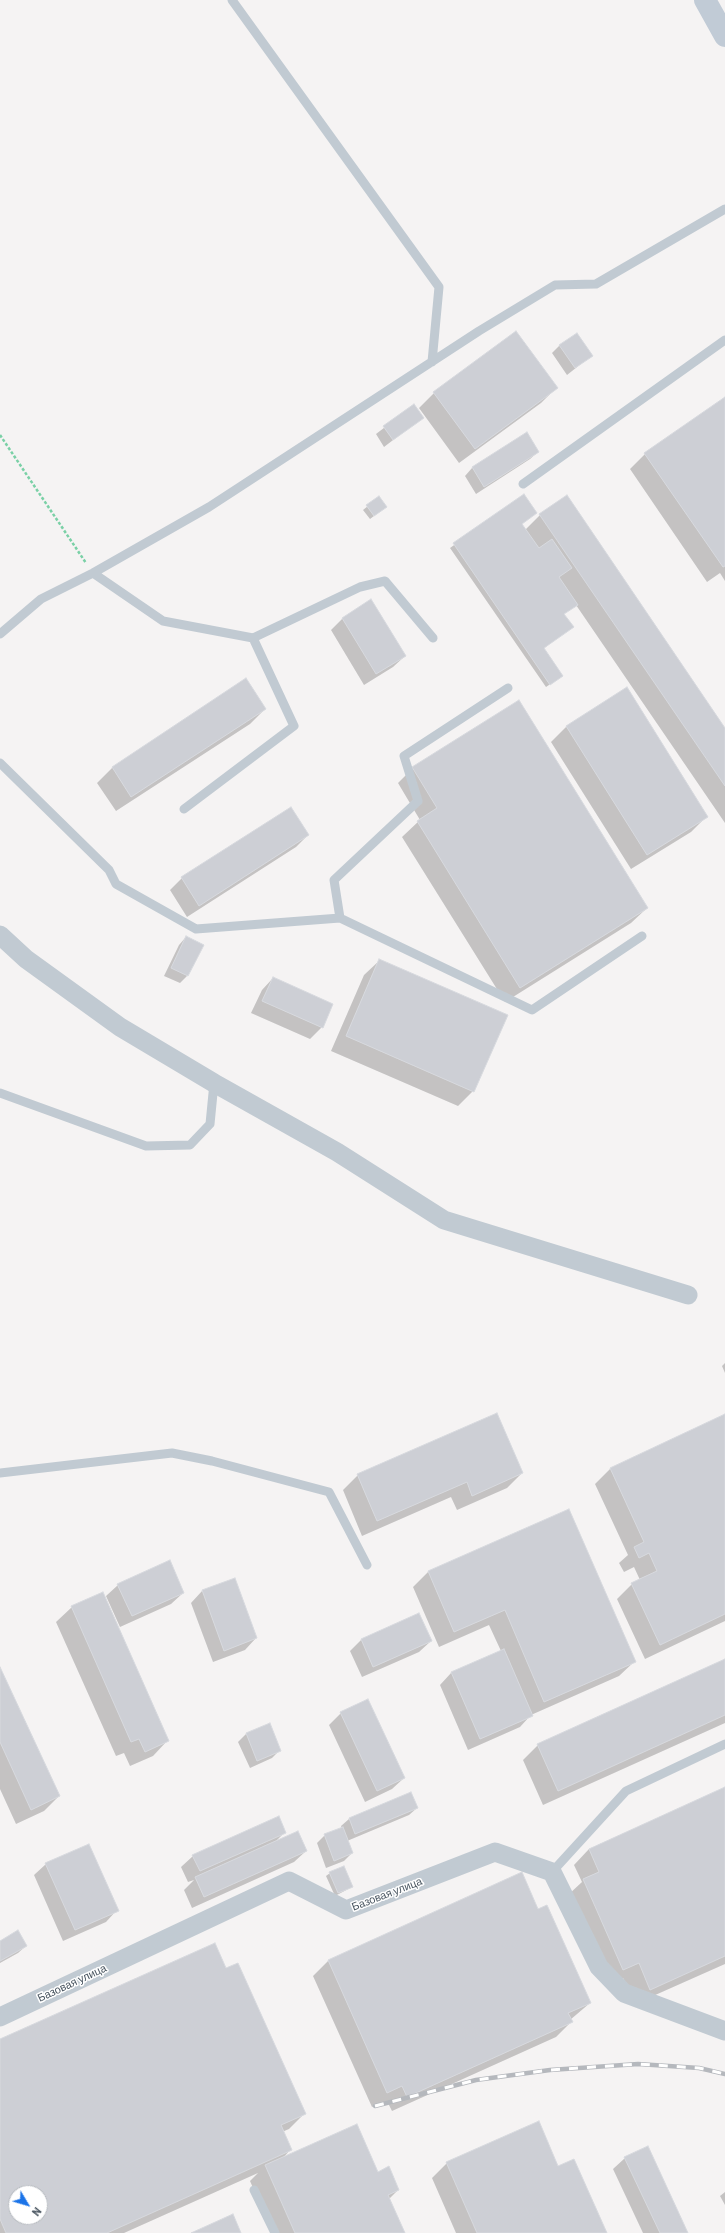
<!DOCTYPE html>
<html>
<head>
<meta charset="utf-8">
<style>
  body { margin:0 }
  #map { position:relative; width:725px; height:2233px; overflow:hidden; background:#f5f3f3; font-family:Barlow,sans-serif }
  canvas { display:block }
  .north { position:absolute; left:8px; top:2185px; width:40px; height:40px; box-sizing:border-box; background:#fff; border:1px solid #b7bbc0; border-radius:50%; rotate:128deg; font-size:11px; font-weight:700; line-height:16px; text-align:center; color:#4a5661 }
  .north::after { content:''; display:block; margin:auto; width:14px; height:18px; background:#1a73e8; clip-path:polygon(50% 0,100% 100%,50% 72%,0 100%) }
</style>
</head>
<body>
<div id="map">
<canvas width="725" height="2233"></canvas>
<div class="north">N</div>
</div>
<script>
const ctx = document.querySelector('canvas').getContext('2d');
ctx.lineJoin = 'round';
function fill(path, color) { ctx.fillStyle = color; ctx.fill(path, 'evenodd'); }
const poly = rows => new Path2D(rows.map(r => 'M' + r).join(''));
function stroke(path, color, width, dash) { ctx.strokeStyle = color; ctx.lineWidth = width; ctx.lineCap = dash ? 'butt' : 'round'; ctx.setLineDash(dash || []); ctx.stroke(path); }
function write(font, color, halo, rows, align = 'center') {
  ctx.font = font + ' Barlow,sans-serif'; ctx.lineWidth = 3; ctx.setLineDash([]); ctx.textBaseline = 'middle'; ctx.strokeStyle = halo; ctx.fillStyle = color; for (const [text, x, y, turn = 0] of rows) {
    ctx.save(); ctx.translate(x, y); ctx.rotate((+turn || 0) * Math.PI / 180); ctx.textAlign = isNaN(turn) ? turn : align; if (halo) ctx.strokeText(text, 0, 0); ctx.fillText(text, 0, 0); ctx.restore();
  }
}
const shadow = poly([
  [516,333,556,388,541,403,459,463,419,408,434,393],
  [560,345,591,356,567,375,552,353],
  [725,398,725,581,720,573,707,582,630,469,645,454],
  [414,405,422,418,384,447,376,434],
  [526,434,538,452,530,459,476,494,465,476,472,468],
  [524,495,521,524,525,530,540,515,725,729,725,823,576,605,563,614,572,627,543,649,562,676,546,687,450,548],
  [379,497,382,510,370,519,363,510],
  [371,601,405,656,393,667,364,685,331,630,342,619],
  [246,680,265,709,250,724,116,811,97,783,112,768],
  [567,726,706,817,691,832,631,869,551,742],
  [413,768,647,908,631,923,505,1002,402,837,420,820,398,783],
  [291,808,308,835,296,847,187,917,170,890,182,878],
  [186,937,187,976,180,983,164,976,179,945],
  [380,960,473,1091,458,1106,331,1051,364,975],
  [273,978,322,1027,310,1039,251,1013,262,990],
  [725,1363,725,1373,722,1366],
  [725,1416,725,1621,645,1659,617,1599,632,1584,640,1580,634,1567,624,1572,619,1563,628,1555,595,1484,610,1469],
  [522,1473,507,1488,457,1510,451,1497,362,1536,343,1490,358,1475],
  [569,1510,635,1661,619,1676,531,1715,520,1727,468,1750,440,1685,451,1673,501,1651,489,1625,439,1647,413,1587,428,1572],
  [234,1579,256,1638,245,1650,213,1662,191,1603,202,1591],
  [118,1585,183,1593,171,1604,120,1627,106,1596],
  [72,1607,168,1740,153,1756,130,1766,124,1753,116,1756,56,1622],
  [362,1639,431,1641,419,1652,362,1677,350,1651],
  [725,1660,725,1723,543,1805,523,1760,538,1745],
  [0,1669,59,1796,44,1811,16,1824,0,1789],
  [341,1713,404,1778,392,1789,365,1802,329,1725],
  [269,1725,280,1750,272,1758,250,1768,238,1742,246,1734],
  [725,1788,725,1964,635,2004,623,1978,608,1985,568,1895,582,1882,574,1865,589,1849],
  [411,1793,417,1808,409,1815,347,1841,352,1853,344,1861,326,1868,317,1843,325,1835,342,1829,341,1826,349,1819],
  [285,1832,275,1842,306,1851,294,1862,192,1908,184,1890,194,1880,188,1882,181,1867,193,1856],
  [46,1864,117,1910,106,1922,63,1941,34,1875],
  [330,1873,352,1887,335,1896,326,1876],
  [522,1874,538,1910,590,2003,570,2020,571,2022,556,2037,392,2111,387,2101,372,2107,313,1976,328,1961],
  [0,1942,26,1946,18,1953,0,1963],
  [226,1969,305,2113,289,2129,282,2132,290,2150,283,2158,377,2173,398,2190,389,2199,404,2233,273,2233,250,2181,258,2173,124,2233,0,2233,0,2040],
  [16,2193,40,2193,40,2217,16,2217],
  [625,2158,687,2233,643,2233,613,2169],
  [447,2163,558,2167,606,2233,456,2233,432,2178],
  [725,2192,725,2205,720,2196]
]);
const building = poly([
  [516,331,558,388,475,449,433,392,516,331],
  [577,333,593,356,575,368,559,345,577,333],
  [725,397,725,566,723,567,644,453,725,397],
  [414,404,424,418,393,440,383,426,414,404],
  [527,432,539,452,484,487,472,467,527,432],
  [524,494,537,513,522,524,539,548,552,539,572,568,559,577,578,605,564,614,574,627,544,648,563,676,550,685,453,543,524,494],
  [567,495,725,728,725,786,539,514,567,495],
  [379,496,387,507,374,516,366,505,379,496],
  [371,599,406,656,376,674,342,618,371,599],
  [246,678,266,709,131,797,112,767,246,678],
  [627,687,708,817,647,855,566,726,627,687],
  [519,700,648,908,520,988,417,821,437,808,412,767,519,700],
  [291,807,309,835,199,906,181,877,291,807],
  [186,936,204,945,188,976,171,968,186,936],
  [379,959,508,1015,474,1092,346,1036,379,959],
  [273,977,333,1004,323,1028,262,1001,273,977],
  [497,1413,523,1473,472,1496,467,1482,377,1521,357,1474,497,1413],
  [725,1414,725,1614,660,1645,631,1583,657,1571,649,1553,639,1558,634,1547,644,1542,610,1468,725,1414],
  [569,1509,636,1662,544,1702,505,1610,454,1632,428,1571,569,1509],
  [170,1560,184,1593,132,1616,117,1584,170,1560],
  [235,1578,257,1638,224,1651,202,1590,235,1578],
  [103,1592,169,1741,145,1752,139,1739,131,1742,71,1606,103,1592],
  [419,1613,432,1641,373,1667,361,1639,419,1613],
  [504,1649,533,1716,480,1739,451,1672,504,1649],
  [725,1659,725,1715,558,1791,537,1744,725,1659],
  [0,1667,60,1796,31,1810,0,1742,0,1667],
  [368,1699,405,1778,377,1791,340,1712,368,1699],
  [270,1723,281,1751,257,1761,246,1733,270,1723],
  [725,1787,725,1956,650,1990,639,1963,623,1970,583,1879,599,1872,589,1849,725,1787],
  [411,1792,418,1808,355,1834,349,1818,411,1792],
  [279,1816,286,1833,200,1871,192,1855,279,1816],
  [343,1827,353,1853,334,1861,324,1834,343,1827],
  [298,1831,307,1851,204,1897,195,1877,298,1831],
  [89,1844,119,1911,75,1930,45,1863,89,1844],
  [344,1866,353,1887,338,1893,329,1872,344,1866],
  [522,1872,538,1909,547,1905,591,2003,568,2013,573,2022,407,2097,402,2086,387,2093,328,1960,522,1872],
  [18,1930,27,1946,0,1961,0,1941,18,1930],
  [215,1943,226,1968,238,1963,306,2114,281,2125,292,2150,107,2233,6,2233,0,2219,0,2039,215,1943],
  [16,2193,40,2193,40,2217,16,2217,16,2193],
  [539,2121,558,2166,574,2159,607,2233,477,2233,446,2162,539,2121],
  [357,2124,378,2172,389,2166,399,2190,388,2195,405,2233,295,2233,265,2165,357,2124],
  [648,2146,688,2233,660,2233,624,2157,648,2146],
  [233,2214,241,2233,191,2233,233,2214]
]);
const path = poly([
  [0,435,86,563]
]);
const lane = poly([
  [232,0,439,287,432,362],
  [523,484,725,340],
  [93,573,163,621,253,638,294,726,184,809],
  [0,634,41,599,93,573,209,507,479,331,555,285,596,284,725,209],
  [253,638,360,587,385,581,433,638],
  [0,763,109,870,116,884,196,929,340,918,532,1010,642,936],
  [340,918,334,880,418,801,404,756,508,688],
  [0,1093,146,1146,190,1145,210,1124,214,1083],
  [0,1473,172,1453,212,1461,329,1492,367,1565],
  [552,1872,626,1791,725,1744],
  [254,2190,275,2233]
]);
const street = poly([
  [0,935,26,959,120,1027,214,1083,337,1152,444,1220,688,1295],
  [0,2017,289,1881,346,1910,495,1852,552,1872,599,1967,624,1993,725,2031]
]);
const secondary = poly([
  [705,0,725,36]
]);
const rail = poly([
  [375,2106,476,2080,550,2070,638,2064,699,2068,725,2074]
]);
const streetNames = [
  ["Базовая улица",387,1894,-21],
  ["Базовая улица",72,1983,-25]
];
fill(shadow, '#0003');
fill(building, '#cdcfd5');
stroke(building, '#d7d9de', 1);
stroke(path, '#7ad0a6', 2.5, [3, 2]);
stroke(lane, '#c1cad2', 9);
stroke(street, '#c1cad2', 19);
stroke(secondary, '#c1cbd6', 22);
stroke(rail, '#b5b8bd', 4.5);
stroke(rail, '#fff', 3, [9]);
write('11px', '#4a5661', '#fff', streetNames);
</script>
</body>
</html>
